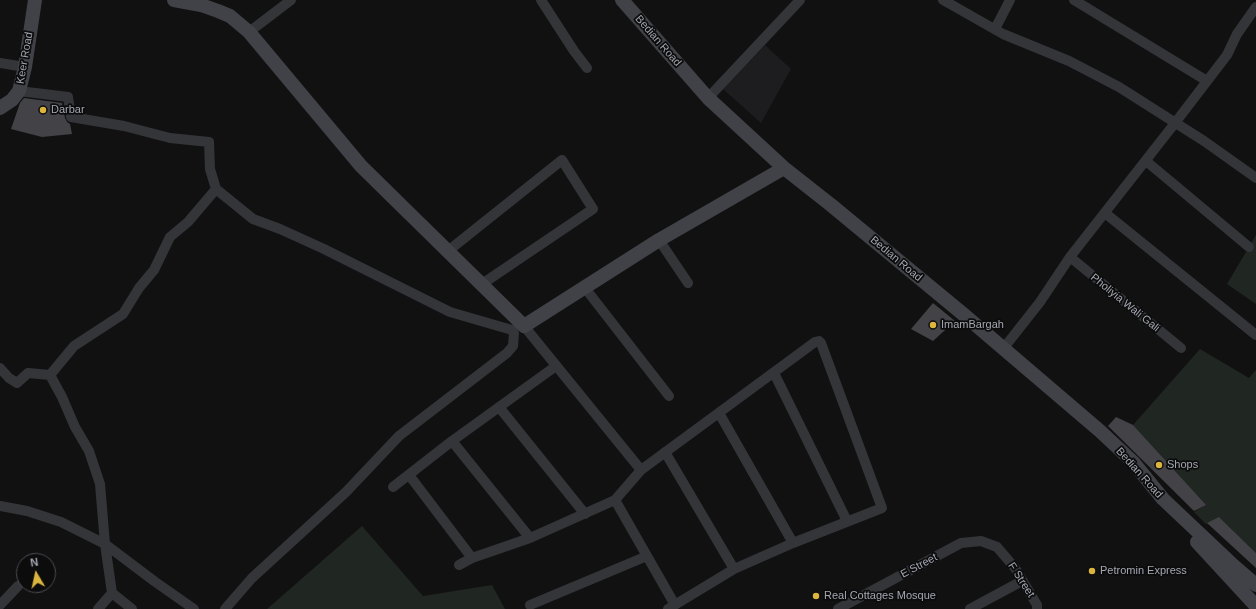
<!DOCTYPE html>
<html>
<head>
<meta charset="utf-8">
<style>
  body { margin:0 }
  #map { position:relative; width:1256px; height:609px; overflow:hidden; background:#111112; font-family:Helvetica,sans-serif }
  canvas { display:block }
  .north { position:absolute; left:16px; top:553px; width:40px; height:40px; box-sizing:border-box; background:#0c0c0d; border:1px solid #494a4f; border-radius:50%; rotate:351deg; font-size:11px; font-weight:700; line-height:16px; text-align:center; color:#a4a7b1 }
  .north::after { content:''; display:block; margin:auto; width:14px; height:18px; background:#dcb53f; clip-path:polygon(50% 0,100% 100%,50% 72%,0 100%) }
</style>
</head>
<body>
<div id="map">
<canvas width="1256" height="609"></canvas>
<div class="north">N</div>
</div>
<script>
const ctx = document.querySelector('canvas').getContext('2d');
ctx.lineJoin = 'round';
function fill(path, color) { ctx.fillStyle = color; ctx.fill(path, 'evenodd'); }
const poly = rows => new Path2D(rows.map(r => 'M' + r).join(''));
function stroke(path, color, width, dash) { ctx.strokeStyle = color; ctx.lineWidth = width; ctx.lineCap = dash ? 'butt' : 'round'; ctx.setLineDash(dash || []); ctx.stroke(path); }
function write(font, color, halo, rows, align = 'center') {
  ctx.font = font + ' Helvetica,sans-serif'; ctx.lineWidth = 3.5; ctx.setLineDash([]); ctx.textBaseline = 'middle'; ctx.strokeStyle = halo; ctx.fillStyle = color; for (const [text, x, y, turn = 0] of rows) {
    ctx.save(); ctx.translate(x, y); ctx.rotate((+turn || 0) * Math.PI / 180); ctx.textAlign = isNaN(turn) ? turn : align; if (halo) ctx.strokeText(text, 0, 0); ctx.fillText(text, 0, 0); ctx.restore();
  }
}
const built = poly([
  [765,45,791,69,761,123,723,89]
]);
const green = poly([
  [1256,235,1256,304,1227,284],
  [1200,349,1249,378,1256,370,1256,553,1220,518,1206,524,1194,512,1205,505,1133,425],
  [362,526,423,596,492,585,505,609,267,609]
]);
const building = poly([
  [24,98,62,103,65,118,67,122,70,124,72,134,42,137,11,129,20,103],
  [933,303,955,321,933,341,911,329],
  [1116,417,1133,425,1206,505,1194,511,1108,426],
  [1219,517,1256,553,1256,568,1207,523]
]);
const street = poly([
  [541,0,574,51,587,68],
  [943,0,1003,34,1069,61,1119,87,1204,141,1256,178],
  [1074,0,1207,81],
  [995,29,1010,0],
  [249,32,291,0],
  [0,63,25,67],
  [19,91,68,97,71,117,124,126,170,138,209,142,210,169,216,189,253,219,280,229,324,249,450,312,512,330,514,333,513,346,507,353,399,436,346,492,252,578,225,609],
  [708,98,800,0],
  [1146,161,1249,247],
  [1105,213,1256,335],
  [659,240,688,283],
  [448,251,562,160,593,209,482,284],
  [1070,257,1181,348],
  [585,288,669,396],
  [524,326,641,470],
  [1003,349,1040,302,1070,257,1175,123,1227,55,1237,34,1256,7],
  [0,368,9,378,17,383,28,373,50,375],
  [774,373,847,521],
  [50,375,74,346,123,314,139,288,154,270,170,237,188,222,216,189],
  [50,375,62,397,75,427,89,451,100,484,105,544,112,593],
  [499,407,585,514],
  [719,413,793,543],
  [452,441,530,538],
  [665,452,734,569],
  [409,475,472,558],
  [393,487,452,441,556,366],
  [615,500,675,605],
  [0,506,27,511,61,522,105,544,154,581,194,609],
  [459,565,472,558,530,538,615,500,641,470,815,342,819,341,821,343,882,508,793,543,734,569,668,609],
  [112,593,132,609],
  [0,605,18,586],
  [530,605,647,556],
  [98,609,112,593],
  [838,609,961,543,981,541,997,547,1015,568,1037,605,1037,609],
  [970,609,1022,581]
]);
const secondary = poly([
  [174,0,201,5,218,11,230,16,249,32,361,166,524,326,659,240,784,168],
  [622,0,708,98,784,168,831,205,963,314,1100,431,1133,462,1163,499,1234,566,1256,585],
  [0,108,12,100,19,91,25,67,35,0],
  [1197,542,1256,606]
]);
const markers = [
  [43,110,4,"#dcb53f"],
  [933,325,4,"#dcb53f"],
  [1159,465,4,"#dcb53f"],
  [1092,571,4,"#dcb53f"],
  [816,596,4,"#dcb53f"]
];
const streetNames = [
  ["Bedian Road",658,41,49],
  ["Keer Road",25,58,-80],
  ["Bedian Road",896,259,40],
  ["Pholiyia Wali Gali",1125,303,39],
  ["Bedian Road",1139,473,48],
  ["E Street",919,566,-28],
  ["F Street",1021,580,57]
];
const poiNames = [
  ["Darbar",51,110],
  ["ImamBargah",941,325],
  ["Shops",1167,465],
  ["Petromin Express",1100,571],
  ["Real Cottages Mosque",824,596]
];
fill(built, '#1d1d1f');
fill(green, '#202621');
fill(building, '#434347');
stroke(street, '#343539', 10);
stroke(secondary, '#414247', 14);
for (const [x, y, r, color] of markers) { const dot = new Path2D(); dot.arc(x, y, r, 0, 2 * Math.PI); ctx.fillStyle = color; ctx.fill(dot); stroke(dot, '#0c0c0d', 1.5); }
write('11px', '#a4a7b1', '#0c0c0d', streetNames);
write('11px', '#a4a7b1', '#0c0c0d', poiNames, 'left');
</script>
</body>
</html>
